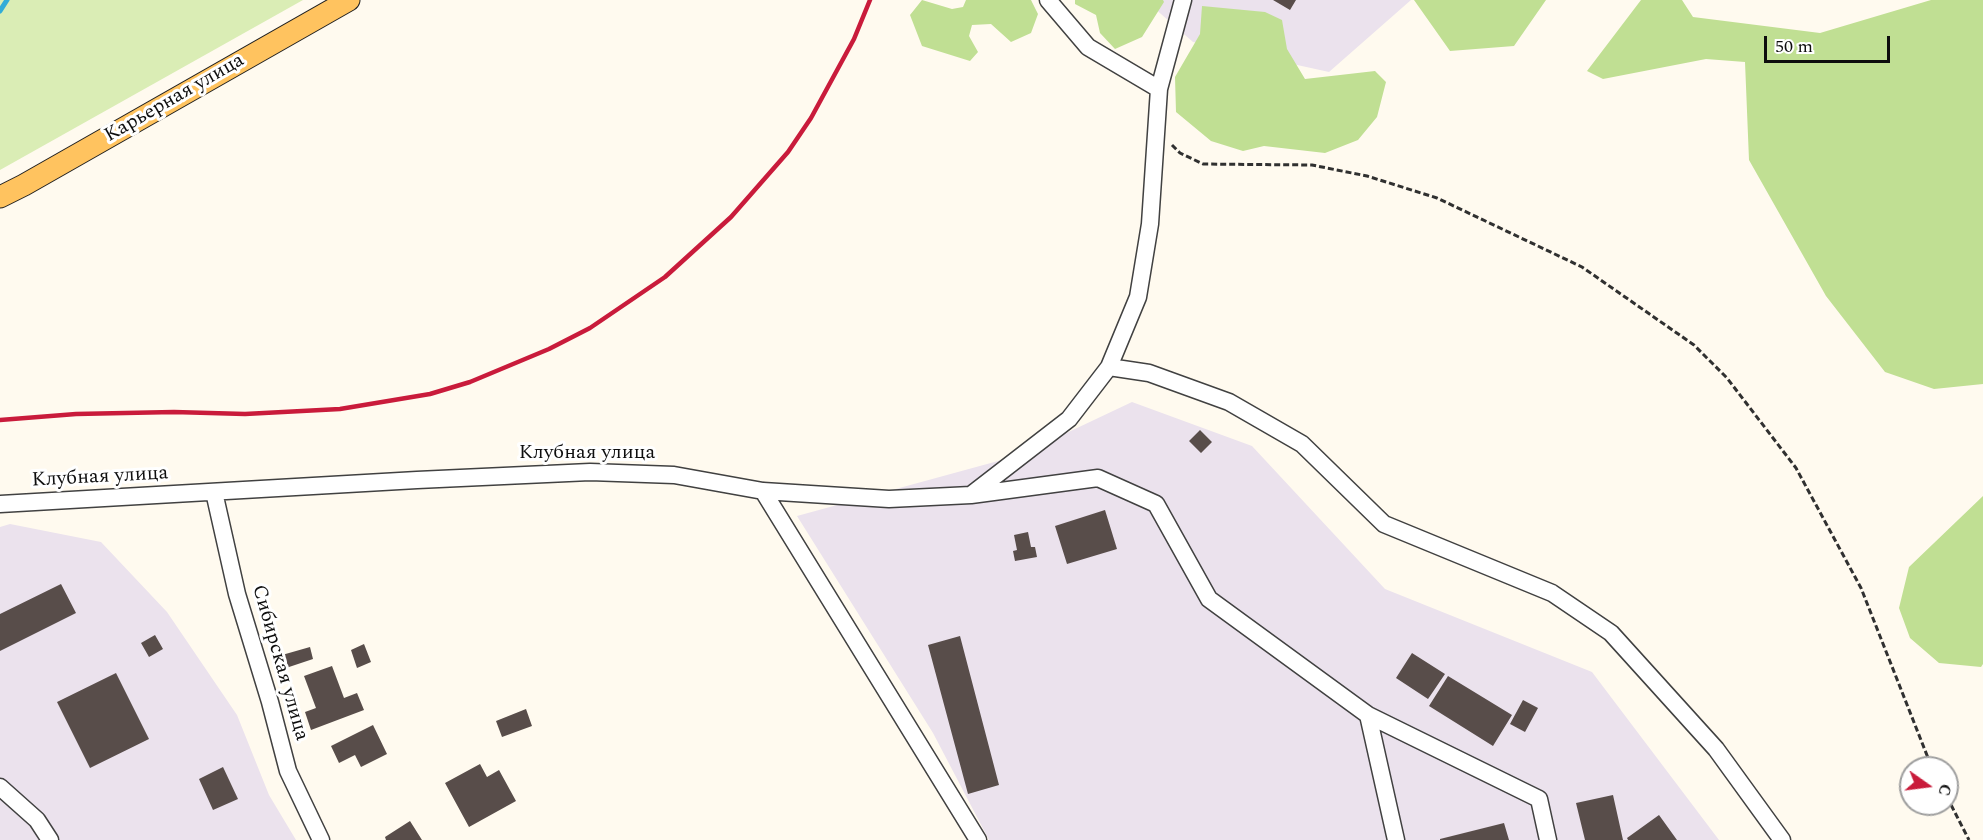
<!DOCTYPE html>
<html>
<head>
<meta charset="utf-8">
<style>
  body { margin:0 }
  #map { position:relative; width:1983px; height:840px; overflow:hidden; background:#fffaef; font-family:Spectral,serif }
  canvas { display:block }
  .north { position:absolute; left:1899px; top:756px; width:60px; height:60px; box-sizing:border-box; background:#fff; border:2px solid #9f9f9f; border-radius:50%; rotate:104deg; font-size:16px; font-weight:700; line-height:24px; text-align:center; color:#0e0e0e }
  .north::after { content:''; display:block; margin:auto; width:21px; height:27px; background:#c91b3b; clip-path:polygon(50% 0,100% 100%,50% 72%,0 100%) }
  .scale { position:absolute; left:1764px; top:36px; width:126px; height:27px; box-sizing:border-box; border:3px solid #0e0e0e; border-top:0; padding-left:8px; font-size:18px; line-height:21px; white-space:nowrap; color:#0e0e0e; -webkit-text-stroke:4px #fff; paint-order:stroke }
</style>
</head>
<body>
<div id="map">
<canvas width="1983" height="840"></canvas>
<div class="north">С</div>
<div class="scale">50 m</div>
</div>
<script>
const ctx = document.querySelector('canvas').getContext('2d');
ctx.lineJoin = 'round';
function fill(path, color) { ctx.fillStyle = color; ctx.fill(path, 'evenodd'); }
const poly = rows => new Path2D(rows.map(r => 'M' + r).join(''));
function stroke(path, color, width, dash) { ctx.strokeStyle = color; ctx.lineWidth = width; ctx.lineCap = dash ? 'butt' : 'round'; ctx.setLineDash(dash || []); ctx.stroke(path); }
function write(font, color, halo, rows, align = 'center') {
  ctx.font = font + ' Spectral,serif'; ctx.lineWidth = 6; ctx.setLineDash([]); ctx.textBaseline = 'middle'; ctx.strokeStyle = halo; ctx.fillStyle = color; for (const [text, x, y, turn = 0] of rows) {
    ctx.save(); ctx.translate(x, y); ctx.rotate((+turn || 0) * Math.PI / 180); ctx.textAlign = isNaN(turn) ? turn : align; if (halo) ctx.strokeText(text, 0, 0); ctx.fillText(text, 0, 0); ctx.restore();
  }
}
const industrial = poly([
  [1145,0,1411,0,1329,72,1193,42],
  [1132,402,1252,446,1385,589,1592,672,1719,840,989,840,933,733,797,516,1020,455],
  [10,524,101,542,167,612,237,715,269,795,296,840,0,840,0,527]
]);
const green = poly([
  [0,0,303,0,0,170]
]);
const forest = poly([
  [922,0,952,9,963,7,966,0,1031,0,1038,14,1031,33,1011,42,991,24,972,25,969,36,978,52,970,61,922,46,910,15],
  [1075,0,1163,0,1164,2,1142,37,1115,49,1100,33,1096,15,1075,4],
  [1414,0,1546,0,1514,46,1450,51],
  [1641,0,1682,0,1693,17,1820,33,1931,0,1983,0,1983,384,1934,389,1885,372,1826,296,1749,160,1745,62,1706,59,1603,79,1587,71],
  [1202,6,1265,12,1282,20,1287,49,1305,79,1375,71,1386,82,1377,117,1358,140,1325,153,1264,146,1243,151,1211,141,1176,112,1175,77,1200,34],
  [1983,496,1983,664,1981,667,1939,663,1910,638,1899,608,1909,567]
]);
const stream = poly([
  [0,11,7,0]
]);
const building = poly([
  [1273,0,1296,0,1290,10],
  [1200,430,1212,442,1201,453,1189,441],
  [1105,510,1117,549,1067,564,1055,526],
  [1028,532,1031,547,1035,547,1037,557,1015,561,1013,551,1017,550,1014,535],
  [61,584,76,613,0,651,0,614],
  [155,635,163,649,149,657,141,643],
  [960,636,999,785,968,794,928,645],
  [364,644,371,662,357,668,351,650],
  [310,647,313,659,286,668,282,655],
  [1412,653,1445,674,1428,699,1396,678],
  [332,666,344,698,357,693,364,710,311,730,305,712,316,708,304,676],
  [116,673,149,739,90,768,57,702],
  [1448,676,1512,715,1493,746,1429,706],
  [1523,700,1538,708,1525,732,1510,724],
  [526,709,532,726,502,737,496,721],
  [373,725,387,754,361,767,355,755,339,763,331,746],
  [480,764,487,777,499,770,516,801,469,827,445,783],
  [223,767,238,799,213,810,199,779],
  [1613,795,1623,840,1585,840,1576,803],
  [1659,815,1677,840,1628,840,1627,838],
  [410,821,422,840,386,840,385,837],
  [1504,823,1509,840,1440,840,1440,839]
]);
const path = poly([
  [1172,145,1180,153,1203,164,1312,165,1367,176,1437,198,1582,267,1694,345,1727,378,1796,468,1861,588,1932,768],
  [1947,797,1969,840]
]);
const minor = poly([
  [1048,0,1088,47,1159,89],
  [1109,367,1149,373,1229,402,1302,444,1384,524,1552,593,1611,633,1716,749,1782,840],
  [763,491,978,840],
  [214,492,237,594,270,702,288,771,321,840],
  [972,494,1069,419,1109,367,1138,297,1150,224,1159,89,1183,0],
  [0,504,417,480,590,472,674,475,763,491,889,499,971,495,1098,478,1156,504,1209,599,1368,715,1539,799,1548,840],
  [1368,715,1396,840],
  [0,787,37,820,50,840]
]);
const major = poly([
  [0,197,24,185,349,0]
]);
const rail = poly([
  [0,420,76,414,174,412,245,414,340,409,430,394,470,382,549,349,590,328,665,277,731,217,788,152,811,118,854,39,870,0]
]);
const streetNames = [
  ["Карьерная улица",175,99,-30],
  ["Клубная улица",587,454],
  ["Клубная улица",100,478,-3],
  ["Сибирская улица",279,663,74]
];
fill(industrial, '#ebe2ed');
fill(green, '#daedb5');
fill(forest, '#c0df93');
stroke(stream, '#31acd8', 5);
fill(building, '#584d4a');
stroke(minor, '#414141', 19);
stroke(major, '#1f1f1f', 23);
stroke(path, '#303030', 3, [6, 3]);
stroke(minor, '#fff', 16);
stroke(major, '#ffc35f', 21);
stroke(rail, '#c91b3b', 4.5);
write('20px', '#0e0e0e', '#fff', streetNames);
</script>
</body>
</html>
